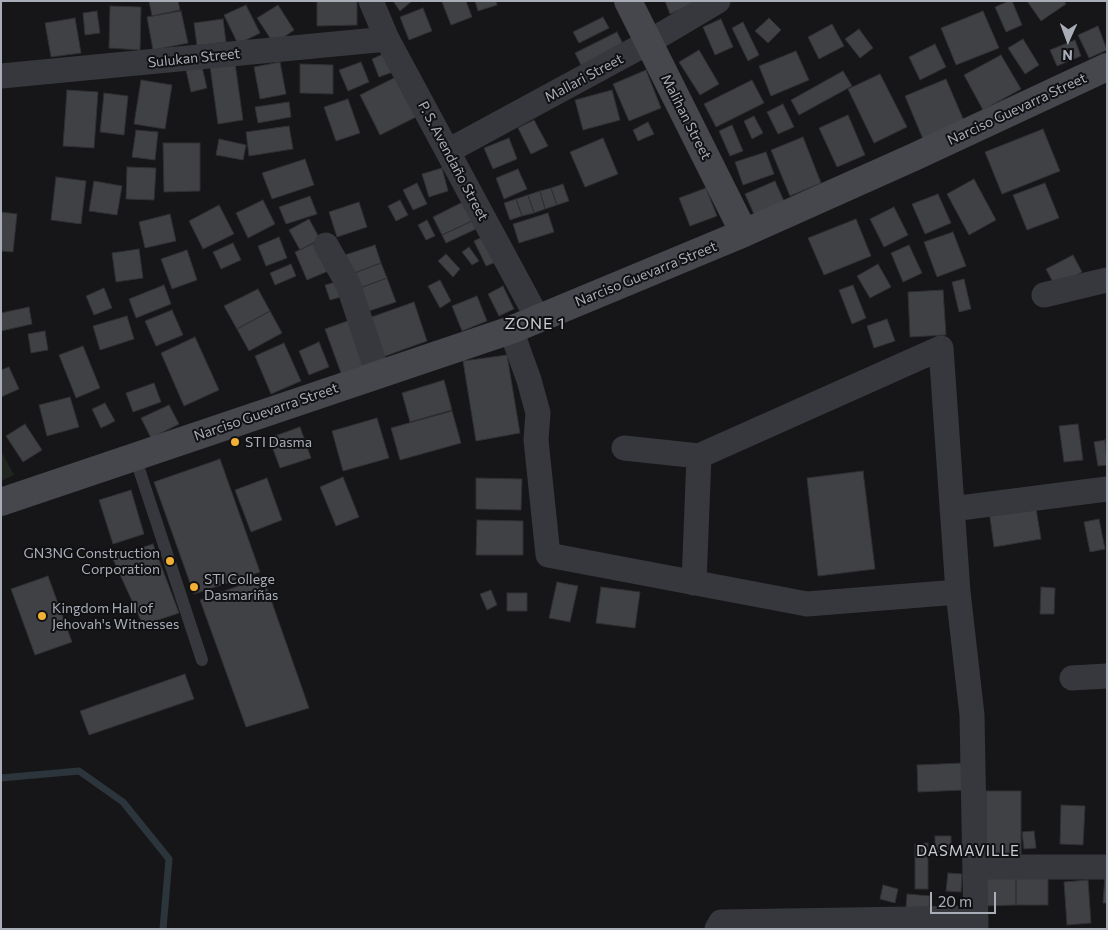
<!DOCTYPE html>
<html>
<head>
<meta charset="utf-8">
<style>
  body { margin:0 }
  #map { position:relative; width:1108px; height:930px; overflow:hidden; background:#161618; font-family:Commissioner,sans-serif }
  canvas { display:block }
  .frame { position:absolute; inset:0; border:2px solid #a8adb8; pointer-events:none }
  .north { position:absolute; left:1043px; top:15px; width:50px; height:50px; -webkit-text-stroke:4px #111113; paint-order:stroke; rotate:182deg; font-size:14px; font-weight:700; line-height:20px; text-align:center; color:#a8adb8 }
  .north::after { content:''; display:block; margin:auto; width:18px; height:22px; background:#a8adb8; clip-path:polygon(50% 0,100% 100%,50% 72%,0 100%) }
  .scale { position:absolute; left:930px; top:892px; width:66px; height:22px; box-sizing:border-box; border:2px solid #a8adb8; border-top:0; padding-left:6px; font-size:15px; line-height:18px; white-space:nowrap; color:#a8adb8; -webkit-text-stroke:4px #111113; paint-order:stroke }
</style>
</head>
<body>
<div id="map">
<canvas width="1108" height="930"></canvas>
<div class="frame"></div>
<div class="north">N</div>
<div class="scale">20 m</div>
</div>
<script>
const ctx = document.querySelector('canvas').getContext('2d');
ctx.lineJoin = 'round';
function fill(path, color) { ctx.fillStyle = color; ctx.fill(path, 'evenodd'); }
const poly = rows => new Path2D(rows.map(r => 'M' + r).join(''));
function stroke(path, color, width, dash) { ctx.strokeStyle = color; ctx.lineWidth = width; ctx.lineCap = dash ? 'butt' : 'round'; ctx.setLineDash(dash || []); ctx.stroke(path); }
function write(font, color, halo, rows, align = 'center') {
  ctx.font = font + ' Commissioner,sans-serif'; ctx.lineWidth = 4; ctx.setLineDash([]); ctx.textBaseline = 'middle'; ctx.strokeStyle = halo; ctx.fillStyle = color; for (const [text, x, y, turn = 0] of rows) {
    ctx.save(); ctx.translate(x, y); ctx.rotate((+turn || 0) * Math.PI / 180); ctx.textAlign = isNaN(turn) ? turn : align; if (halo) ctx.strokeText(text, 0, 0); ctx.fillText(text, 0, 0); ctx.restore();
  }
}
const green = poly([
  [1,451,14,475,1,481]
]);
const stream = poly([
  [1,778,79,771,123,802,169,859,163,929]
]);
const building = poly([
  [149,1,178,1,180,10,152,16,149,1],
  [317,1,357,1,357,25,317,26,317,1],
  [393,1,412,1,400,11,393,1],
  [445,1,466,1,472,17,451,25,442,2,445,1],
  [475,1,496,1,497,5,478,11,475,1],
  [665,1,701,1,670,14,665,1],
  [1009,1,1012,1,1022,25,1006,32,995,7,1009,1],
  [1027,1,1064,1,1066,4,1041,21,1027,1],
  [246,5,260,33,238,44,224,15,246,5],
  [278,5,294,30,274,44,257,18,278,5],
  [110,6,141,7,140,50,109,48,110,6],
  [423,8,432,31,409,40,400,17,423,8],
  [97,11,100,33,85,35,83,13,97,11],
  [181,11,188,43,153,50,147,17,181,11],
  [983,11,999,48,956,65,941,28,983,11],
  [603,17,609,28,579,43,573,32,603,17],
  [75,18,81,53,51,57,45,23,75,18],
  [769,18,781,30,768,43,755,31,769,18],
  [223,19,226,42,197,46,194,23,223,19],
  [721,19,733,47,715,55,703,27,721,19],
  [743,22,759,55,748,61,732,28,743,22],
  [832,24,844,46,819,59,808,37,832,24],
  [1098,26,1107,50,1089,58,1078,35,1098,26],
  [859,29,873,48,860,58,845,39,859,29],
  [617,32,625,48,583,69,575,53,617,32],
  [1023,39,1039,65,1025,74,1008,48,1023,39],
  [1075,40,1081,56,1057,66,1050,50,1075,40],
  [935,44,946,67,920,80,909,57,935,44],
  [699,50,719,84,700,95,679,62,699,50],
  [796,51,809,80,771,96,759,66,796,51],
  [388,52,396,71,379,77,372,59,388,52],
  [1001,55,1021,89,983,110,964,75,1001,55],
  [280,62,286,94,260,99,254,67,280,62],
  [361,62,369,82,348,91,339,70,361,62],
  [235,63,243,120,218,124,210,66,235,63],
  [300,64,333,65,333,94,300,93,300,64],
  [202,67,207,88,191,92,186,70,202,67],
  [646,70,661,108,629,121,613,84,646,70],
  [843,71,852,86,799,115,791,100,843,71],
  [880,74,907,127,874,143,848,89,880,74],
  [396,77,416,117,380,135,360,95,396,77],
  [946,79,964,121,923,139,905,96,946,79],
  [141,80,172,85,165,129,134,124,141,80],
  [752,80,764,103,716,127,704,104,752,80],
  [67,90,98,92,94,148,63,146,67,90],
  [612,90,620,120,583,130,575,100,612,90],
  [104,93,128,96,124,135,100,132,104,93],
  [348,99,360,133,336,141,324,107,348,99],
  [289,102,291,117,258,123,255,107,289,102],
  [783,104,794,127,778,134,767,112,783,104],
  [848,115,865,155,837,167,819,128,848,115],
  [754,116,763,133,752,139,744,121,754,116],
  [534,120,548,146,531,154,518,128,534,120],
  [648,122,654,134,638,141,633,130,648,122],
  [732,125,743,151,730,156,719,131,732,125],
  [289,126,293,149,249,156,246,132,289,126],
  [1043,129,1060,171,1002,194,985,152,1043,129],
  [136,130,158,132,155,160,132,157,136,130],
  [803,137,821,183,790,196,771,150,803,137],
  [509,138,517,159,493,169,484,148,509,138],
  [603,138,618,174,585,187,570,152,603,138],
  [219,139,246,145,243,160,216,155,219,139],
  [163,143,200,143,200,191,164,192,163,143],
  [766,152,774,174,743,185,735,162,766,152],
  [305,159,314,185,272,199,262,173,305,159],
  [127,167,156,168,154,200,126,199,127,167],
  [442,168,448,191,429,197,422,174,442,168],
  [518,169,527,189,504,199,496,178,518,169],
  [56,177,86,181,81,224,51,220,56,177],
  [974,179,996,220,969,235,947,194,974,179],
  [94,181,122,186,117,215,89,211,94,181],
  [775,181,787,208,757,221,745,194,775,181],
  [417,183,427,204,413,210,403,190,417,183],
  [1045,183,1059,218,1027,230,1013,195,1045,183],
  [563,184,569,201,557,205,551,188,563,184],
  [551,188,557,205,545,209,540,191,551,188],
  [706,188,717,216,690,226,679,198,706,188],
  [540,191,545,209,534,213,528,195,540,191],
  [938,194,951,223,925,234,912,204,938,194],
  [528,195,534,213,522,216,516,199,528,195],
  [310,196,317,214,286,224,279,207,310,196],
  [516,199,522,216,510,220,504,203,516,199],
  [263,200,275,224,248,238,236,213,263,200],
  [400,200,408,215,396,221,388,206,400,200],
  [359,202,367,227,337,237,329,212,359,202],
  [463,202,472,221,442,235,433,217,463,202],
  [219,205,234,234,203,249,189,221,219,205],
  [894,207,908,235,884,247,870,219,894,207],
  [1,212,17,214,13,252,1,251,1,212],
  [548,213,554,232,519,243,513,224,548,213],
  [170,214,176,241,145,248,139,222,170,214],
  [309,219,320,239,300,250,289,230,309,219],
  [856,219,871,256,824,275,808,238,856,219],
  [427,220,435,236,426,240,418,225,427,220],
  [472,221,476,229,446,243,442,235,472,221],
  [953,232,966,266,937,277,924,242,953,232],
  [484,236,496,262,486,266,474,241,484,236],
  [279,237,287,258,266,266,258,246,279,237],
  [321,240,333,269,307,280,295,252,321,240],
  [233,243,241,260,221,269,213,252,233,243],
  [375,245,381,263,352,274,345,255,375,245],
  [909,245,922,273,903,282,891,253,909,245],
  [469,247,479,261,472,265,462,252,469,247],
  [139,249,143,278,116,282,112,253,139,249],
  [187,250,197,280,172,289,161,259,187,250],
  [446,254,460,269,453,277,438,261,446,254],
  [1073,255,1082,272,1055,286,1046,269,1073,255],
  [381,263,387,278,357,289,352,274,381,263],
  [291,264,296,276,275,285,270,273,291,264],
  [878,264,891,287,870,298,857,276,878,264],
  [387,278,396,302,366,312,357,289,387,278],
  [964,279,971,309,959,312,952,282,964,279],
  [344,280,348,295,330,300,325,285,344,280],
  [440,280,451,301,440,308,428,286,440,280],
  [164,285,171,304,136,318,129,299,164,285],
  [853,285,866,318,852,324,839,290,853,285],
  [503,286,514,309,499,316,488,294,503,286],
  [104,288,112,308,94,315,86,296,104,288],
  [258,289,270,311,237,329,224,306,258,289],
  [943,290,946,335,910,337,908,292,943,290],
  [477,296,487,321,462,331,452,306,477,296],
  [414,302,427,341,380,358,366,319,414,302],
  [29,307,32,324,1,331,1,313,29,307],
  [172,310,183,335,156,346,145,321,172,310],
  [270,311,282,333,249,351,237,329,270,311],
  [127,316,134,339,100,350,93,326,127,316],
  [353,319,368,364,341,373,325,329,353,319],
  [887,319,895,341,874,348,867,326,887,319],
  [45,331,48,350,31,353,28,334,45,331],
  [195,337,219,390,184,406,161,353,195,337],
  [319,342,329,367,309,375,299,351,319,342],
  [284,343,301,381,271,394,255,356,284,343],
  [83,346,100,388,76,398,59,355,83,346],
  [507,355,520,433,476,441,463,361,507,355],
  [9,367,19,389,1,397,1,370,9,367],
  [444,380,452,410,410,422,402,393,444,380],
  [154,383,161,402,133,412,126,393,154,383],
  [70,397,79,427,47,436,39,405,70,397],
  [105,403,115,421,101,428,92,409,105,403],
  [169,405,179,424,151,438,141,418,169,405],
  [452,411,461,443,400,460,391,428,452,411],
  [377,418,389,458,343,471,332,431,377,418],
  [25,424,42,450,23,462,6,436,25,424],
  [1078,424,1083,460,1064,462,1059,426,1078,424],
  [300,427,311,458,280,468,269,438,300,427],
  [1105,440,1107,465,1098,466,1094,442,1105,440],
  [220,459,260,572,194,594,154,482,220,459],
  [863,471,875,569,818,576,807,478,863,471],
  [343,477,359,517,336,526,320,487,343,477],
  [267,478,282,520,251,532,235,490,267,478],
  [476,478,522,479,521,510,476,509,476,478],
  [131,490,144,534,113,544,99,500,131,490],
  [1035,502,1041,539,994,547,989,510,1035,502],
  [1099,519,1105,549,1090,552,1084,522,1099,519],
  [477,520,523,521,523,555,476,555,477,520],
  [153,544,179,613,143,625,112,557,153,544],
  [48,576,72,642,35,655,11,589,48,576],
  [263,577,309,708,246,727,200,600,263,577],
  [557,582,578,586,570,622,549,618,557,582],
  [601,587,640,592,635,628,596,623,601,587],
  [1041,587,1055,588,1054,614,1040,614,1041,587],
  [491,590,497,605,487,610,480,594,491,590],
  [507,593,527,593,527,611,507,611,507,593],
  [185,674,194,699,89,735,80,711,185,674],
  [964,763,965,790,918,792,917,765,964,763],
  [986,791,1021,791,1021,855,986,855,986,791],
  [1061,805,1085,806,1083,845,1060,844,1061,805],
  [1034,831,1036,848,1024,849,1022,832,1034,831],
  [935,836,951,836,951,853,935,853,935,836],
  [928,843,928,889,915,889,915,844,928,843],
  [948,873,962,874,961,892,946,891,948,873],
  [984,876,1016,876,1016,905,984,906,984,876],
  [1016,876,1048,876,1048,905,1016,905,1016,876],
  [1105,876,1107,876,1107,903,1103,903,1105,876],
  [1088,880,1091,923,1067,925,1064,882,1088,880],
  [883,885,898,889,895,903,880,899,883,885],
  [907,894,930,896,929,910,906,908,907,894]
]);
const lane = poly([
  [135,457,202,660]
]);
const street = poly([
  [371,1,387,39,538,319],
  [1,76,387,39],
  [448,151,649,42,718,1],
  [326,245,348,284,378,374],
  [1044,295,1107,280],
  [511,330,529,380,538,413,536,440,548,555,807,604,958,592],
  [624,448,699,456,941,348,958,592,972,715,976,929],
  [952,509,1107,489],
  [694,583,699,456],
  [1072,678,1107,676],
  [975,867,1107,867],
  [717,929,721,922,976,918]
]);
const secondary = poly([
  [628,1,744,233],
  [1,502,511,330,744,233,914,157,1107,67]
]);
const markers = [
  [235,442,5,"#f2b134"],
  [170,561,5,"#f2b134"],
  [194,587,5,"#f2b134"],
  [42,616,5,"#f2b134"]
];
const streetNames = [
  ["Sulukan Street",194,58,-6],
  ["Mallari Street",584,78,-28],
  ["Narciso Guevarra Street",1017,109,-25],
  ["Malihan Street",686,117,63],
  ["P. S. Avendaño Street",453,161,62],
  ["Narciso Guevarra Street",646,274,-22],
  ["Narciso Guevarra Street",266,412,-19]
];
const poiNames = [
  ["STI Dasma",245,442],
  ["GN3NG Construction",160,553,"right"],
  ["Corporation",160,569,"right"],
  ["STI College",204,579],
  ["Dasmariñas",204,595],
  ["Kingdom Hall of",52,608],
  ["Jehovah's Witnesses",52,624]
];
const neighbourhoodNames = [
  ["DASMAVILLE",968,851]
];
const quarterNames = [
  ["ZONE 1",535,324]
];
fill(green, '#1e261f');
stroke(stream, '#2c353c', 7);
fill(building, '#404145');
stroke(building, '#303034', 1);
stroke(lane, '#37383d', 12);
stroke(street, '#37383d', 25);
stroke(secondary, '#45474d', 28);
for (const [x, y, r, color] of markers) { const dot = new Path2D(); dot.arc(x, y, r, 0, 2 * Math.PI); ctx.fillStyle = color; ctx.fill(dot); stroke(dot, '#111113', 2); }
write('14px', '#a8adb8', '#111113', streetNames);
write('14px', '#a8adb8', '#111113', poiNames, 'left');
ctx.letterSpacing = '1px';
write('15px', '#c9ccd4', '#111113', neighbourhoodNames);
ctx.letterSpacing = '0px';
ctx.letterSpacing = '1px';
write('16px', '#c9ccd4', '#111113', quarterNames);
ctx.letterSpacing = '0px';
</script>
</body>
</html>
